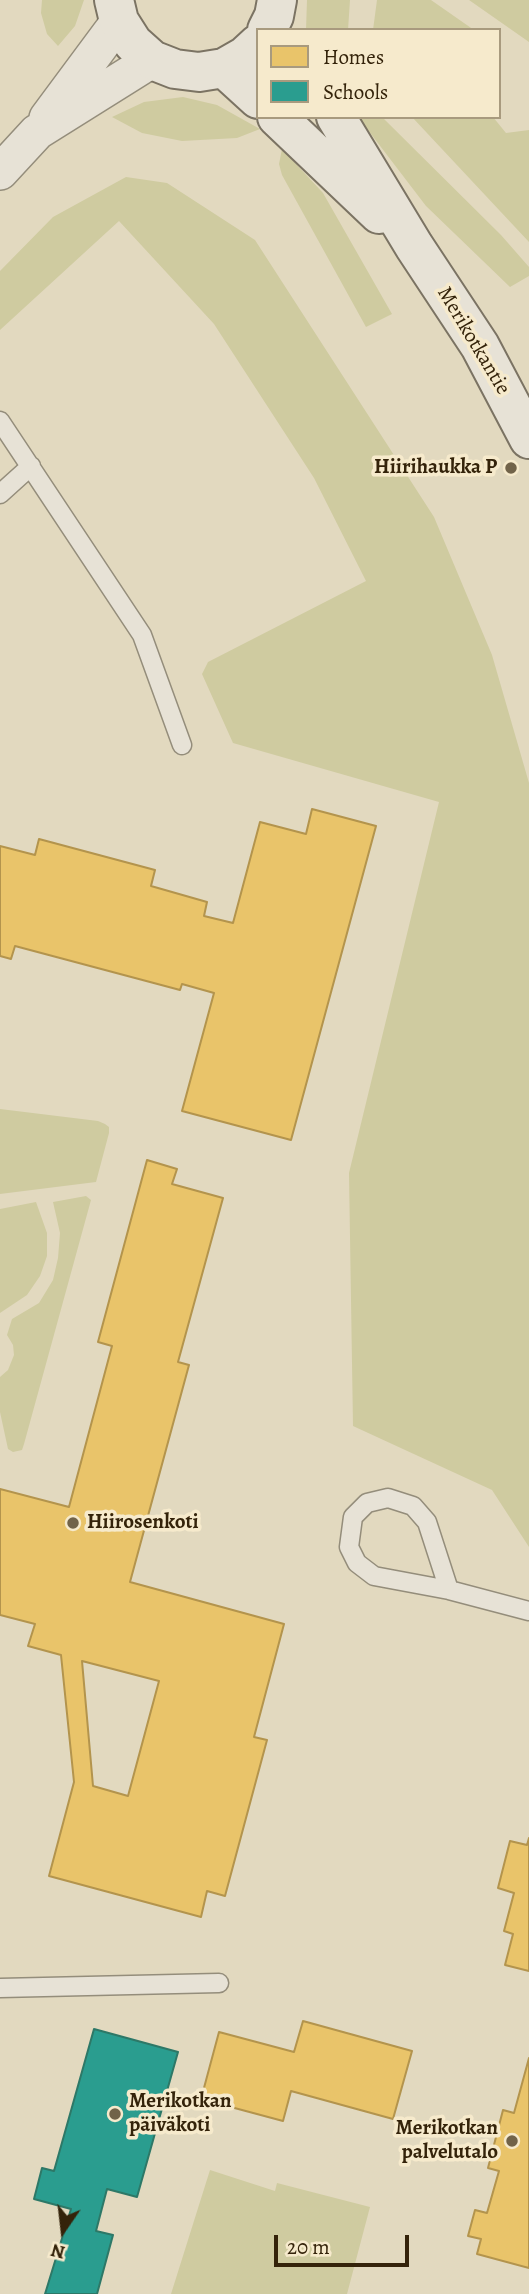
<!DOCTYPE html>
<html>
<head>
<meta charset="utf-8">
<style>
  body { margin:0 }
  #map { position:relative; width:529px; height:2294px; overflow:hidden; background:#e2d9bf; font-family:Alegreya,serif }
  canvas { display:block }
  .legend { position:absolute; left:256px; top:28px; width:245px; height:91px; box-sizing:border-box; background:#f6eacc; border:2px solid #a89a7e; margin:0; padding:9px 12px; list-style:none; font-size:21px; color:#34230a }
  .legend li { display:flex; align-items:center; gap:14px; height:35px }
  .legend b { width:35px; border:2px solid #a89a7e }
  .north { position:absolute; left:28px; top:2196px; width:70px; height:70px; -webkit-text-stroke:5px #f6eacc; paint-order:stroke; rotate:194deg; font-size:19px; font-weight:700; line-height:28px; text-align:center; color:#34230a }
  .north::after { content:''; display:block; margin:auto; width:24px; height:32px; background:#34230a; clip-path:polygon(50% 0,100% 100%,50% 72%,0 100%) }
  .scale { position:absolute; left:274px; top:2235px; width:135px; height:32px; box-sizing:border-box; border:4px solid #34230a; border-top:0; padding-left:9px; font-size:21px; line-height:24px; white-space:nowrap; color:#34230a; -webkit-text-stroke:5px #f6eacc; paint-order:stroke }
</style>
</head>
<body>
<div id="map">
<canvas width="529" height="2294"></canvas>
<ul class="legend">
<li><b style="height:19px;background:#e9c46a"></b>Homes</li>
<li><b style="height:19px;background:#2a9d8f"></b>Schools</li>
</ul>
<div class="north">N</div>
<div class="scale">20 m</div>
</div>
<script>
const ctx = document.querySelector('canvas').getContext('2d');
ctx.lineJoin = 'round';
function fill(path, color) { ctx.fillStyle = color; ctx.fill(path, 'evenodd'); }
const poly = rows => new Path2D(rows.map(r => 'M' + r).join(''));
function stroke(path, color, width, dash) { ctx.strokeStyle = color; ctx.lineWidth = width; ctx.lineCap = dash ? 'butt' : 'round'; ctx.setLineDash(dash || []); ctx.stroke(path); }
function write(font, color, halo, rows, align = 'center') {
  ctx.font = font + ' Alegreya,serif'; ctx.lineWidth = 7; ctx.setLineDash([]); ctx.textBaseline = 'middle'; ctx.strokeStyle = halo; ctx.fillStyle = color; for (const [text, x, y, turn = 0] of rows) {
    ctx.save(); ctx.translate(x, y); ctx.rotate((+turn || 0) * Math.PI / 180); ctx.textAlign = isNaN(turn) ? turn : align; if (halo) ctx.strokeText(text, 0, 0); ctx.fillText(text, 0, 0); ctx.restore();
  }
}
const green = poly([
  [42,0,84,0,75,26,58,46,47,34,41,13],
  [307,0,350,0,348,30,306,30],
  [377,0,431,0,474,30,373,30],
  [469,0,529,0,529,42],
  [183,97,217,105,260,129,237,138,182,141,142,133,112,117,144,102],
  [358,117,382,117,501,235,529,267,529,276,510,287,426,206],
  [412,117,493,117,506,133,529,130,529,242],
  [282,149,323,193,392,314,366,327,282,175,279,164],
  [126,177,167,183,255,240,434,517,492,655,529,783,529,1547,492,1490,353,1426,349,1173,439,802,233,743,202,674,208,662,366,581,314,478,214,324,119,221,0,330,0,271,53,217],
  [0,1109,98,1121,105,1124,109,1127,109,1133,96,1182,0,1194],
  [86,1196,91,1200,24,1444,22,1450,13,1452,8,1449,0,1412,0,1377,8,1370,14,1355,13,1345,7,1335,12,1319,39,1303,53,1280,58,1258,60,1233,53,1202],
  [36,1202,47,1233,47,1256,40,1276,27,1295,0,1313,0,1209],
  [210,2170,275,2191,277,2183,370,2207,347,2294,171,2294]
]);
const homes = poly([
  [312,809,376,826,291,1140,182,1111,214,993,182,984,180,990,15,946,11,959,0,956,0,846,35,855,39,839,155,870,151,886,207,902,204,916,233,923,260,822,306,834,312,809],
  [147,1160,177,1169,172,1184,223,1198,178,1362,189,1365,130,1582,284,1624,254,1737,267,1740,225,1896,207,1891,201,1917,49,1876,74,1782,61,1655,28,1646,35,1624,0,1615,0,1489,69,1507,112,1346,98,1342,147,1160],
  [82,1661,159,1681,128,1796,93,1786,82,1661],
  [529,1838,529,1971,505,1965,513,1934,504,1931,514,1893,498,1888,510,1841,527,1845,529,1838],
  [303,2021,412,2051,393,2119,291,2091,283,2121,201,2099,219,2032,294,2052,303,2021],
  [529,2058,529,2268,477,2254,481,2239,468,2236,475,2210,487,2213,499,2171,488,2168,503,2110,514,2113,529,2058]
]);
const schools = poly([
  [94,2029,178,2052,137,2197,107,2189,96,2231,113,2235,97,2294,45,2294,71,2209,34,2199,42,2168,54,2171,94,2029]
]);
const lane = poly([
  [0,421,142,635,182,745],
  [0,494,31,466],
  [449,1590,427,1522,413,1506,388,1498,367,1503,353,1517,349,1547,357,1563,374,1576,449,1590,529,1611],
  [0,1988,219,1983]
]);
const street = poly([
  [47,118,119,21],
  [0,172,37,132,152,60]
]);
const secondary = poly([
  [114,0,119,21,133,43,152,60,175,69,199,72,224,68,245,56,258,44],
  [267,30,274,16,277,0],
  [224,68,258,99],
  [277,117,379,214],
  [336,117,414,246,480,346,529,439]
]);
const markers = [
  [511,468,7,"#716349"],
  [73,1523,7,"#716349"],
  [115,2114,7,"#716349"],
  [512,2141,7,"#716349"]
];
const streetNames = [
  ["Merikotkantie",473,341,59]
];
const poiNames = [
  ["Hiirihaukka P",497,468],
  ["Hiirosenkoti",87,1523,"left"],
  ["Merikotkan",129,2102,"left"],
  ["päiväkoti",129,2126,"left"],
  ["Merikotkan",498,2129],
  ["palvelutalo",498,2153]
];
fill(green, '#cfcba0');
fill(homes, '#e9c46a');
stroke(homes, '#b3944d', 2);
fill(schools, '#2a9d8f');
stroke(schools, '#2d7867', 2);
stroke(lane, '#948d7b', 21);
stroke(street, '#948d7b', 38);
stroke(secondary, '#7b7363', 42);
stroke(lane, '#e7e2d6', 18);
stroke(street, '#e7e2d6', 35);
stroke(secondary, '#e7e2d6', 38);
for (const [x, y, r, color] of markers) { const dot = new Path2D(); dot.arc(x, y, r, 0, 2 * Math.PI); ctx.fillStyle = color; ctx.fill(dot); stroke(dot, '#f6eacc', 2.5); }
write('21px', '#34230a', '#f6eacc', streetNames);
write('bold 21px', '#34230a', '#f6eacc', poiNames, 'right');
</script>
</body>
</html>
